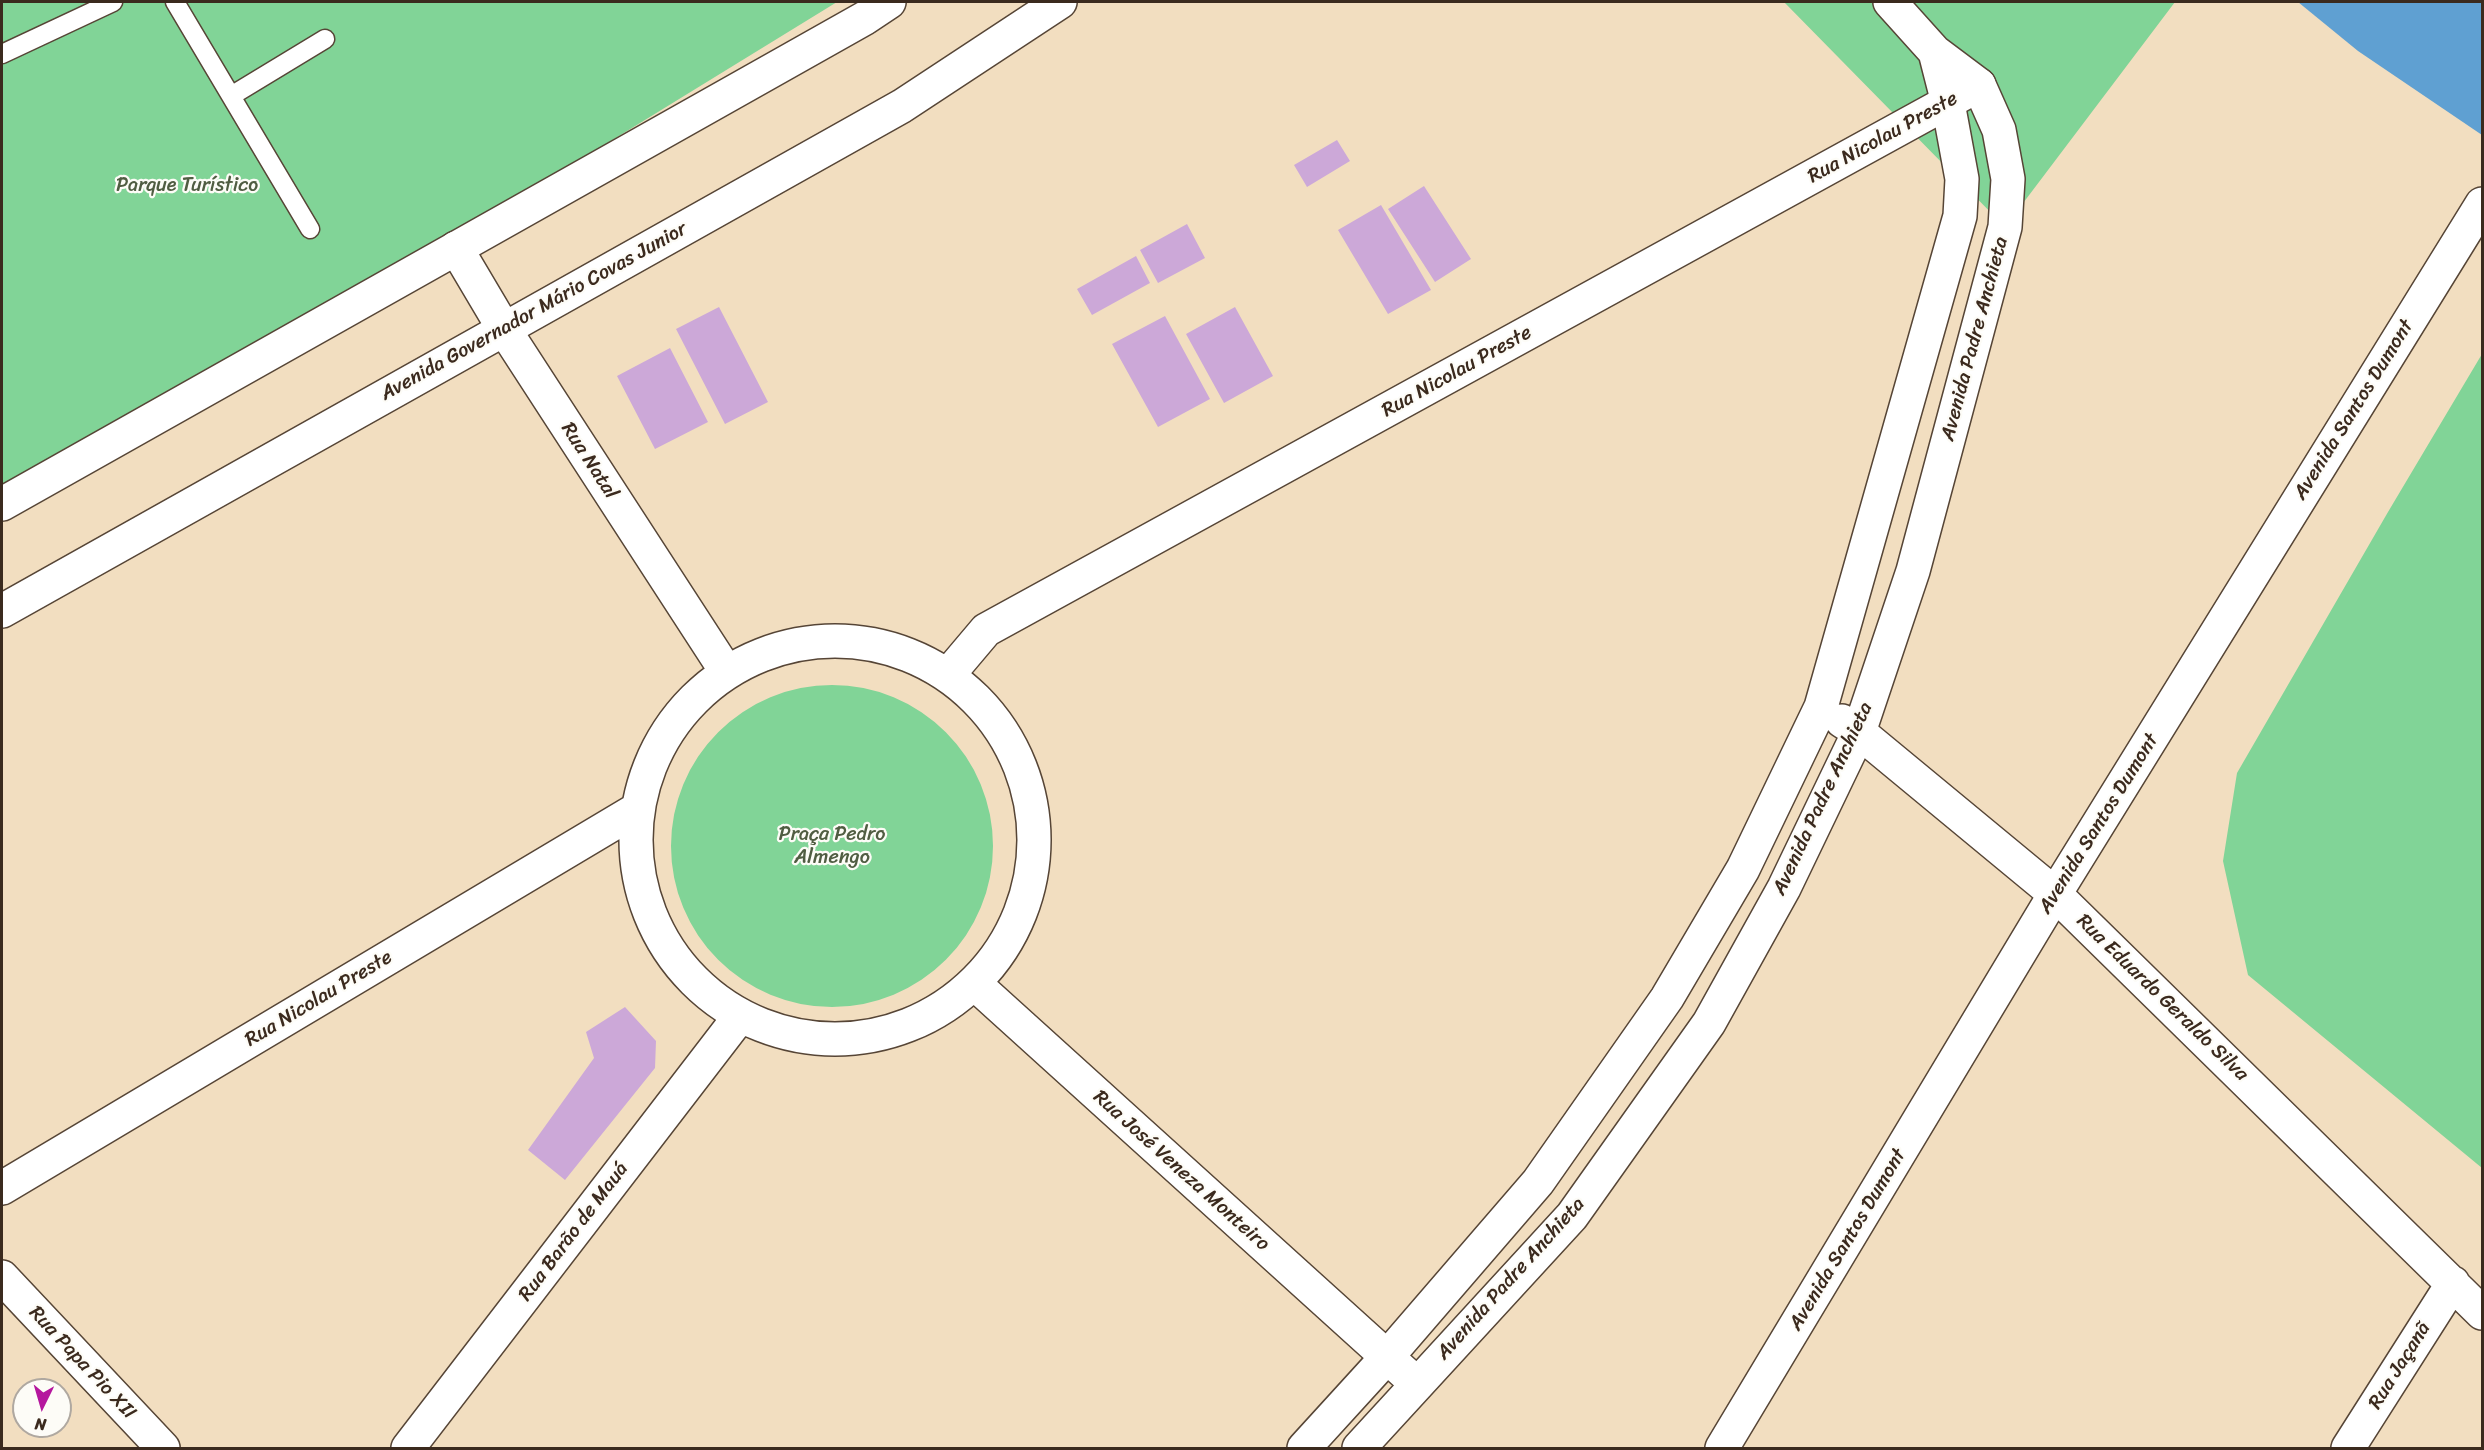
<!DOCTYPE html>
<html>
<head>
<meta charset="utf-8">
<style>
  body { margin:0 }
  #map { position:relative; width:2484px; height:1450px; overflow:hidden; background:#f2dec0; font-family:Sriracha,sans-serif }
  canvas { display:block }
  .frame { position:absolute; inset:0; border:3px solid #3b2a1e; pointer-events:none }
  .north { position:absolute; left:12px; top:1378px; width:60px; height:60px; box-sizing:border-box; background:#fdfcf7; border:2px solid #afa8a0; border-radius:50%; rotate:185deg; font-size:16px; font-weight:700; line-height:24px; text-align:center; color:#3b2a1e }
  .north::after { content:''; display:block; margin:auto; width:21px; height:27px; background:#b5179e; clip-path:polygon(50% 0,100% 100%,50% 72%,0 100%) }
</style>
</head>
<body>
<div id="map">
<canvas width="2484" height="1450"></canvas>
<div class="frame"></div>
<div class="north">N</div>
</div>
<script>
const ctx = document.querySelector('canvas').getContext('2d');
ctx.lineJoin = 'round';
function fill(path, color) { ctx.fillStyle = color; ctx.fill(path, 'evenodd'); }
const poly = rows => new Path2D(rows.map(r => 'M' + r).join(''));
function stroke(path, color, width, dash) { ctx.strokeStyle = color; ctx.lineWidth = width; ctx.lineCap = dash ? 'butt' : 'round'; ctx.setLineDash(dash || []); ctx.stroke(path); }
function write(font, color, halo, rows, align = 'center') {
  ctx.font = font + ' Sriracha,sans-serif'; ctx.lineWidth = 4.5; ctx.setLineDash([]); ctx.textBaseline = 'middle'; ctx.strokeStyle = halo; ctx.fillStyle = color; for (const [text, x, y, turn = 0] of rows) {
    ctx.save(); ctx.translate(x, y); ctx.rotate((+turn || 0) * Math.PI / 180); ctx.textAlign = isNaN(turn) ? turn : align; if (halo) ctx.strokeText(text, 0, 0); ctx.fillText(text, 0, 0); ctx.restore();
  }
}
const green = poly([
  [2,2,837,2,2,515],
  [1784,2,2175,2,2005,227],
  [2482,354,2482,1168,2248,975,2223,861,2237,773,2388,512],
  '671 846a161 161 0 1 1 322 0a161 161 0 1 1-322 0Z'
]);
const water = poly([
  [2298,2,2482,2,2482,135,2358,51]
]);
const building = poly([
  [1337,140,1350,161,1307,187,1294,165],
  [1424,186,1471,259,1435,282,1388,209],
  [1381,205,1431,290,1388,314,1338,230],
  [1187,224,1205,258,1158,283,1140,250],
  [1136,256,1150,283,1092,315,1077,289],
  [719,307,768,402,725,424,676,329],
  [1235,307,1273,376,1224,403,1186,334],
  [1165,316,1210,399,1158,427,1112,344],
  [670,348,708,422,655,449,617,376],
  [625,1007,656,1041,655,1068,565,1180,528,1150,594,1058,586,1032]
]);
const lane = poly([
  [175,2,310,229],
  [2,54,113,2],
  [231,96,325,39]
]);
const street = poly([
  [456,248,504,329,726,671],
  '636 840a199 199 0 1 1 398 0a199 199 0 1 1-398 0Z',
  [948,675,986,630,1979,85],
  [2055,894,2482,1313],
  [975,984,1417,1384],
  [2,1188,636,810],
  [2,1277,163,1448],
  [408,1448,740,1016],
  [2348,1448,2453,1283]
]);
const secondary = poly([
  [2,504,865,18,889,2],
  [2,611,902,106,1060,2],
  [1842,721,1859,732,2055,894],
  [1304,1448,1387,1357,1538,1182,1667,998,1743,869,1821,707,1960,216,1962,179,1948,103,1935,52],
  [1359,1448,1572,1216,1709,1023,1784,888,1859,732,1913,571,2005,227,2008,179,1999,130,1979,85,1935,52,1890,2],
  [1722,1448,2055,894,2482,204]
]);
const streetNames = [
  ["Rua Nicolau Preste",1883,138,-29],
  ["Avenida Governador Mário Covas Junior",534,312,-29],
  ["Avenida Padre Anchieta",1975,339,-75],
  ["Rua Nicolau Preste",1457,372,-29],
  ["Avenida Santos Dumont",2354,410,-58],
  ["Rua Natal",589,461,57],
  ["Avenida Padre Anchieta",1823,799,-65],
  ["Avenida Santos Dumont",2099,824,-58],
  ["Rua Eduardo Geraldo Silva",2162,998,44],
  ["Rua Nicolau Preste",319,999,-31],
  ["Rua José Veneza Monteiro",1181,1171,42],
  ["Rua Barão de Mauá",574,1232,-53],
  ["Avenida Santos Dumont",1848,1240,-59],
  ["Avenida Padre Anchieta",1511,1279,-48],
  ["Rua Papa Pio XII",82,1363,47],
  ["Rua Jaçanã",2400,1366,-58]
];
const parkNames = [
  ["Parque Turístico",187,186],
  ["Praça Pedro",832,835],
  ["Almengo",832,858]
];
fill(green, '#81d497');
fill(water, '#5fa0d2');
fill(building, '#cca8d8');
stroke(lane, '#564536', 21);
stroke(street, '#564536', 36);
stroke(secondary, '#564536', 36);
stroke(lane, '#fff', 18);
stroke(street, '#fff', 33);
stroke(secondary, '#fff', 33);
write('20px', '#3b2a1e', '#fdfcf7', streetNames);
write('20px', '#505d42', '#fdfcf7', parkNames);
</script>
</body>
</html>
